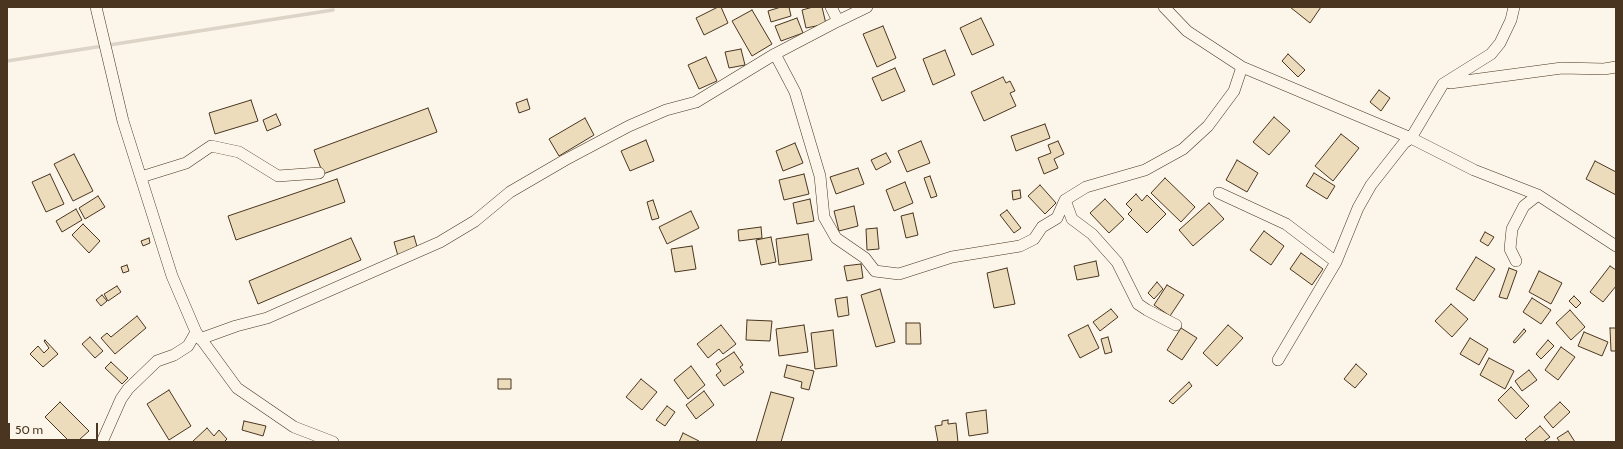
<!DOCTYPE html>
<html>
<head>
<meta charset="utf-8">
<style>
  body { margin:0 }
  #map { position:relative; width:1623px; height:449px; overflow:hidden; background:#fbf6e9; font-family:Cabin,sans-serif }
  canvas { display:block }
  .frame { position:absolute; inset:0; border:8px solid #4a3520; pointer-events:none }
  .scale { position:absolute; left:8px; top:423px; width:90px; height:18px; box-sizing:border-box; border:2px solid #4a3520; border-top:0; padding-left:5px; font-size:12px; line-height:14px; white-space:nowrap; color:#4a3520; -webkit-text-stroke:3px #fbf6e9; paint-order:stroke }
</style>
</head>
<body>
<div id="map">
<canvas width="1623" height="449"></canvas>
<div class="frame"></div>
<div class="scale">50 m</div>
</div>
<script>
const ctx = document.querySelector('canvas').getContext('2d');
ctx.lineJoin = 'round';
const poly = rows => new Path2D(rows.map(r => 'M' + r).join(''));
function stroke(path, color, width, dash) { ctx.strokeStyle = color; ctx.lineWidth = width; ctx.lineCap = dash ? 'butt' : 'round'; ctx.setLineDash(dash || []); ctx.stroke(path); }
function fill(path, color) { ctx.fillStyle = color; ctx.fill(path, 'evenodd'); }
const stream = poly([
  [7,61,333,10]
]);
const building = poly([
  [718,7,721,7,728,23,704,35,696,18,718,7],
  [781,7,789,7,791,16,771,22,768,11,781,7],
  [813,7,822,7,826,24,806,28,802,10,813,7],
  [1290,7,1321,7,1310,23,1290,7],
  [752,10,772,44,752,56,732,21,752,10],
  [797,18,803,33,781,41,775,26,797,18],
  [981,18,994,45,972,55,960,28,981,18],
  [883,26,896,58,877,67,863,34,883,26],
  [741,49,745,65,729,68,725,52,741,49],
  [945,50,955,75,933,85,923,59,945,50],
  [1288,54,1305,70,1298,77,1282,61,1288,54],
  [706,57,717,81,699,89,688,65,706,57],
  [895,68,905,91,882,101,872,78,895,68],
  [1003,77,1006,83,1010,81,1015,91,1010,93,1016,106,984,121,971,92,1003,77],
  [1379,90,1390,98,1381,111,1370,102,1379,90],
  [527,99,530,109,519,113,516,103,527,99],
  [251,100,258,121,215,134,209,113,251,100],
  [428,108,437,132,323,174,314,150,428,108],
  [276,114,281,125,267,131,263,120,276,114],
  [1274,117,1290,131,1269,155,1253,142,1274,117],
  [585,118,594,135,559,156,549,139,585,118],
  [1045,124,1050,138,1016,151,1011,136,1045,124],
  [1341,134,1359,148,1333,181,1315,166,1341,134],
  [646,140,654,161,630,171,621,151,646,140],
  [921,141,930,163,907,172,898,151,921,141],
  [1058,141,1064,154,1054,159,1058,168,1044,174,1038,158,1051,153,1048,145,1058,141],
  [795,143,803,163,783,171,776,151,795,143],
  [886,153,891,162,876,170,871,160,886,153],
  [74,154,93,191,73,201,54,164,74,154],
  [1237,160,1258,173,1247,192,1226,180,1237,160],
  [1595,161,1616,172,1616,195,1586,179,1595,161],
  [858,168,864,184,836,194,830,177,858,168],
  [1314,173,1335,186,1327,199,1306,186,1314,173],
  [50,174,64,204,46,212,32,182,50,174],
  [804,174,809,194,784,200,779,180,804,174],
  [930,176,937,196,931,198,924,178,930,176],
  [1165,178,1195,207,1181,222,1151,193,1165,178],
  [337,179,345,202,236,240,228,216,337,179],
  [905,182,913,203,894,211,886,190,905,182],
  [1040,185,1056,203,1045,214,1028,196,1040,185],
  [1020,190,1021,198,1013,200,1012,191,1020,190],
  [1136,194,1142,201,1147,195,1166,214,1147,233,1128,214,1132,210,1126,204,1136,194],
  [98,196,105,207,85,219,79,208,98,196],
  [810,199,814,221,797,224,793,203,810,199],
  [1105,199,1124,219,1109,233,1090,213,1105,199],
  [653,200,659,218,652,220,647,202,653,200],
  [1209,203,1224,219,1193,246,1179,230,1209,203],
  [854,206,858,226,839,231,834,211,854,206],
  [76,209,82,220,62,232,56,221,76,209],
  [1007,210,1021,228,1014,233,1000,215,1007,210],
  [691,211,699,228,667,244,659,227,691,211],
  [913,213,918,235,906,238,901,216,913,213],
  [83,224,100,241,89,253,72,235,83,224],
  [761,227,762,238,739,241,738,230,761,227],
  [877,228,879,249,867,250,866,229,877,228],
  [1264,231,1284,246,1271,265,1250,250,1264,231],
  [1485,232,1494,237,1488,246,1480,241,1485,232],
  [808,234,812,260,779,265,776,239,808,234],
  [414,236,418,250,398,256,394,242,414,236],
  [771,237,776,262,761,265,756,240,771,237],
  [149,238,150,243,143,246,141,241,149,238],
  [351,238,361,260,258,304,249,281,351,238],
  [692,246,696,269,675,272,671,249,692,246],
  [1301,253,1323,269,1312,285,1290,269,1301,253],
  [1476,257,1495,269,1474,301,1456,289,1476,257],
  [1096,261,1099,276,1077,280,1074,266,1096,261],
  [861,264,863,278,847,281,844,266,861,264],
  [127,265,129,271,123,273,121,267,127,265],
  [1610,266,1616,270,1616,286,1603,302,1590,292,1610,266],
  [1007,268,1015,304,994,308,987,273,1007,268],
  [1509,268,1517,271,1507,299,1499,297,1509,268],
  [1539,271,1562,283,1551,304,1529,292,1539,271],
  [1157,282,1163,289,1154,299,1148,293,1157,282],
  [1167,285,1184,295,1170,316,1154,305,1167,285],
  [117,286,121,292,108,301,104,294,117,286],
  [880,289,895,342,876,347,861,295,880,289],
  [102,295,107,301,101,306,96,300,102,295],
  [1574,296,1581,303,1576,308,1569,301,1574,296],
  [847,297,849,315,838,317,835,299,847,297],
  [1532,298,1551,310,1541,324,1523,312,1532,298],
  [1451,304,1468,319,1452,337,1435,321,1451,304],
  [1111,309,1118,317,1100,331,1093,322,1111,309],
  [1570,310,1585,327,1571,340,1556,323,1570,310],
  [137,316,146,328,115,354,101,338,107,333,111,337,137,316],
  [747,320,772,321,770,341,746,340,747,320],
  [906,323,920,323,921,344,906,344,906,323],
  [721,325,736,344,723,354,719,349,708,358,697,344,721,325],
  [804,325,808,352,779,356,776,329,804,325],
  [1088,325,1099,348,1080,358,1068,335,1088,325],
  [1228,325,1243,338,1217,366,1203,353,1228,325],
  [1181,328,1197,338,1182,360,1167,350,1181,328],
  [1610,328,1616,328,1616,351,1611,351,1610,328],
  [1524,329,1526,331,1515,343,1513,342,1524,329],
  [833,330,837,366,815,369,811,333,833,330],
  [1584,332,1608,342,1602,356,1578,346,1584,332],
  [90,337,103,351,95,358,82,344,90,337],
  [1108,337,1112,352,1105,354,1101,339,1108,337],
  [1470,338,1488,349,1479,365,1460,354,1470,338],
  [45,340,58,354,43,367,30,354,38,346,44,353,49,348,44,341,45,340],
  [1548,340,1554,346,1541,359,1536,354,1548,340],
  [1561,347,1575,357,1558,380,1545,370,1561,347],
  [734,352,743,365,740,367,744,372,724,386,716,375,721,371,716,364,734,352],
  [1489,358,1514,371,1505,389,1480,375,1489,358],
  [111,362,128,378,122,384,105,368,111,362],
  [1356,364,1367,374,1355,388,1344,379,1356,364],
  [787,365,814,371,809,390,801,388,802,382,784,377,787,365],
  [691,366,705,385,688,399,674,380,691,366],
  [1529,370,1537,380,1522,391,1515,381,1529,370],
  [498,379,511,379,511,389,498,389,498,379],
  [641,379,657,392,642,410,626,397,641,379],
  [1189,382,1192,386,1173,404,1169,401,1189,382],
  [1511,387,1529,406,1516,419,1498,400,1511,387],
  [169,390,191,426,169,440,147,404,169,390],
  [704,391,714,405,696,419,686,405,704,391],
  [771,392,794,398,781,442,756,442,771,392],
  [60,402,89,431,80,439,82,442,70,442,45,417,60,402],
  [1560,402,1570,412,1553,428,1544,417,1560,402],
  [667,406,675,412,665,426,656,420,667,406],
  [986,410,988,433,969,436,966,413,986,410],
  [948,420,948,424,956,423,958,442,938,442,935,426,942,425,942,421,948,420],
  [244,421,266,426,263,436,242,430,244,421],
  [1540,426,1550,437,1543,442,1528,442,1525,439,1540,426],
  [207,428,214,436,219,430,227,439,224,442,192,442,207,428],
  [1568,431,1575,442,1560,442,1557,438,1568,431],
  [683,433,699,441,698,442,679,442,683,433]
]);
const street = poly([
  [96,7,123,121,172,276,196,332,237,388,294,427,333,442],
  [831,7,838,21],
  [1164,7,1187,31,1242,67,1411,138,1474,170,1538,195,1616,246],
  [775,54,795,92,820,176,824,217,836,238,865,258,875,271,899,274,952,257,1020,246,1034,239,1042,227,1057,218,1065,200,1086,187,1145,170,1183,149,1208,126,1234,91,1242,67],
  [1450,83,1562,68,1604,69,1616,67],
  [141,177,186,163,211,146,239,152,278,176,319,173],
  [1219,193,1286,224,1336,262],
  [1065,200,1072,219,1092,234,1117,262,1138,304,1147,310,1176,325],
  [1516,261,1510,249,1512,229,1524,206,1538,195],
  [200,339,236,326,267,318,440,242,475,221,510,192,565,160,629,126,666,110,696,102,775,54,838,21,867,7],
  [1278,360,1336,262,1358,208,1371,185,1404,143,1411,138,1443,84,1491,54,1500,43,1511,20,1514,7],
  [102,442,121,399,128,389,157,361,174,355,188,346,196,332]
]);
stroke(stream, '#dcd4c6', 3.5);
fill(building, '#ecdcbc');
stroke(building, '#4a3520', 1);
stroke(street, '#4a3520', 12);
stroke(street, '#fbf6e9', 11);
</script>
</body>
</html>
